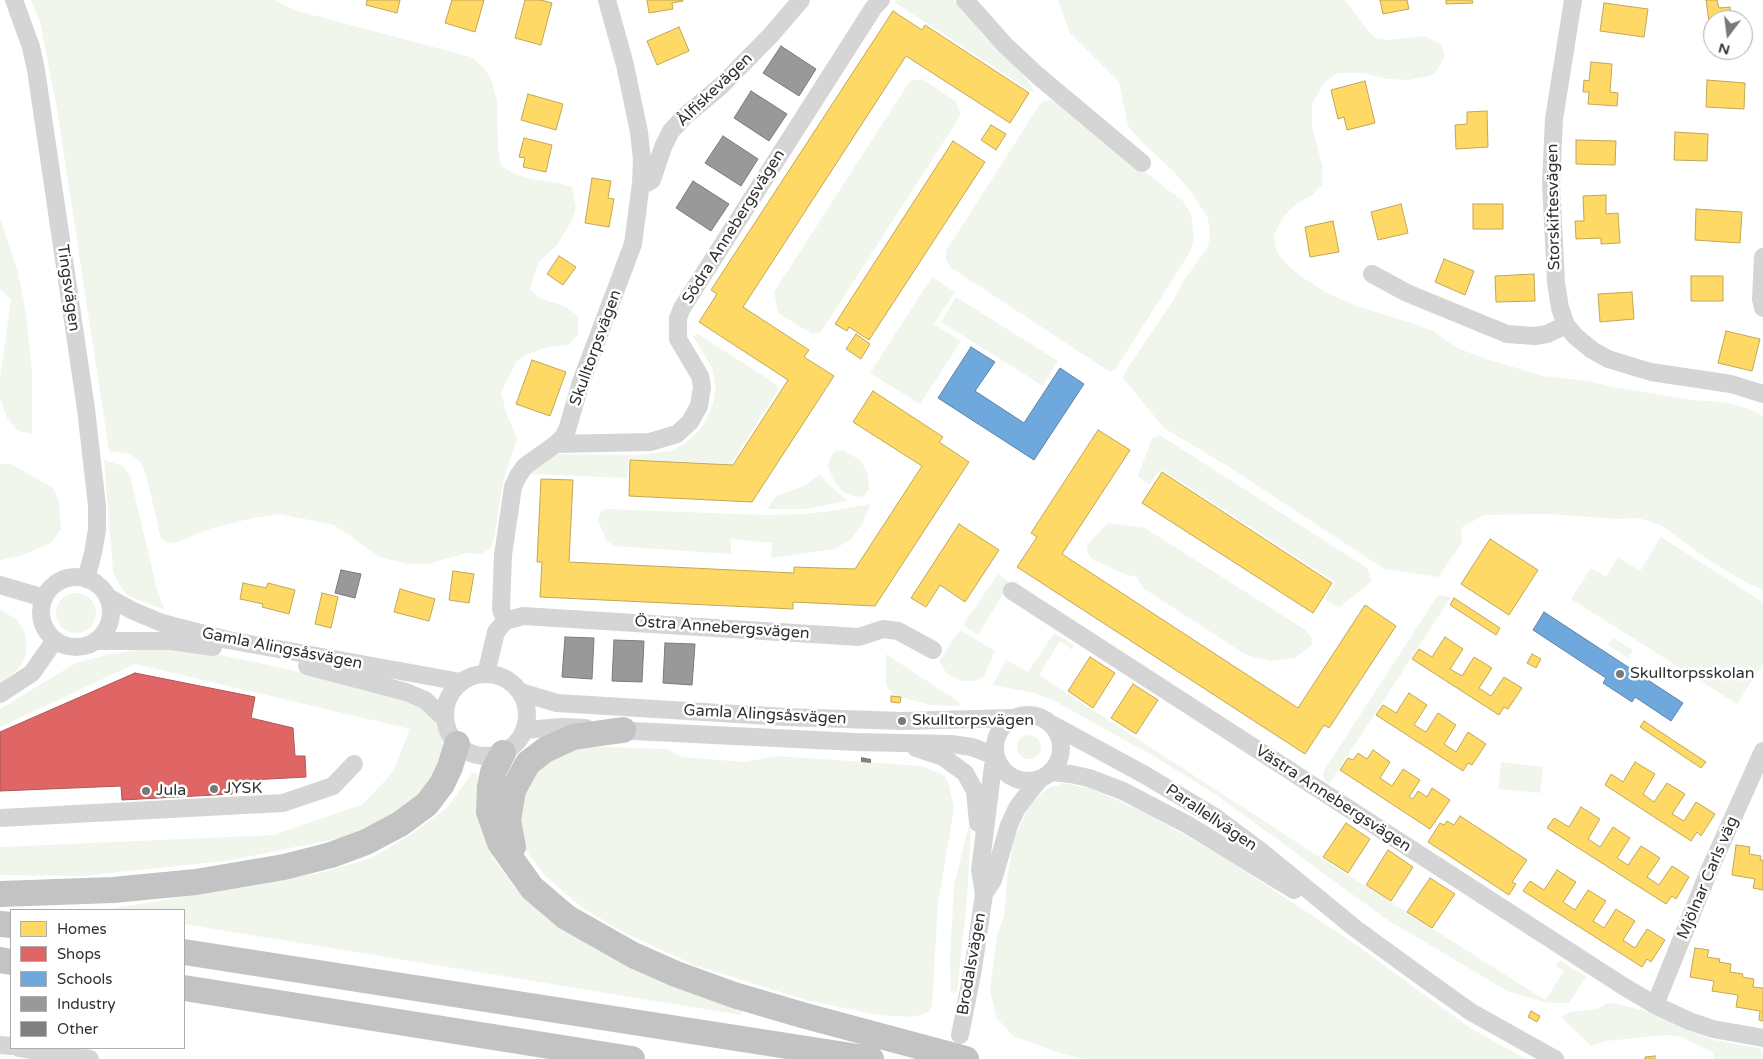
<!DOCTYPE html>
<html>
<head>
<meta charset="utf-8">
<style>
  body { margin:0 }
  #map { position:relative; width:1763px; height:1059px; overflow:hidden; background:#fff; font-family:"Varela Round",sans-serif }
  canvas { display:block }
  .legend { position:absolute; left:10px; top:909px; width:175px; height:140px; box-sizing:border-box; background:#fff; border:1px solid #adadad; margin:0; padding:6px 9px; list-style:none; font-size:15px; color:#313131 }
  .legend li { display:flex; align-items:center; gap:10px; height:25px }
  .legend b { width:25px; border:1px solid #adadad }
  .north { position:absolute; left:1703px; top:10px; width:50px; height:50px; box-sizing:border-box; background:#fff; border:1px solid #adadad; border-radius:50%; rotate:195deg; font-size:14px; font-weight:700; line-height:20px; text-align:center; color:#313131 }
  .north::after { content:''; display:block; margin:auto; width:18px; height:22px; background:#797979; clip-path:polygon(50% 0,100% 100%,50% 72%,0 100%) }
</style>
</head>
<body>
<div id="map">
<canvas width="1763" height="1059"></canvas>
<ul class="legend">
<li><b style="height:14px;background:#ffd966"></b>Homes</li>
<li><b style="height:14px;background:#e06666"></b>Shops</li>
<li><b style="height:14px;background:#6fa8dc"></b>Schools</li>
<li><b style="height:14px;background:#999"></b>Industry</li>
<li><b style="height:14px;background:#808080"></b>Other</li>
</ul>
<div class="north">N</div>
</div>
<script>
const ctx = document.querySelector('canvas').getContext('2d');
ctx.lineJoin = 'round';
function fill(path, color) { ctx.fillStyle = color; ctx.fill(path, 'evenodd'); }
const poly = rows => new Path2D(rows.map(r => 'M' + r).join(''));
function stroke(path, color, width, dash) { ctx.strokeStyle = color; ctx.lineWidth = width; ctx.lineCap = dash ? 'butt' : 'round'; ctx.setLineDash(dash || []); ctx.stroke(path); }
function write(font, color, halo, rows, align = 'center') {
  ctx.font = font + ' "Varela Round",sans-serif'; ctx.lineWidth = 5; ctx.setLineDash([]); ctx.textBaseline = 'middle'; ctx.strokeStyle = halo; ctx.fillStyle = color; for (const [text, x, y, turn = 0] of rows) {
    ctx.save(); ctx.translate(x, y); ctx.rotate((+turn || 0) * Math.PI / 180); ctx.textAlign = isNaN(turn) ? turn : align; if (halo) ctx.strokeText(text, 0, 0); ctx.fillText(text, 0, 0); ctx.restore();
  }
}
const green = poly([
  [31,0,274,0,294,10,471,57,483,67,491,79,497,101,498,148,501,166,513,173,532,179,559,183,572,187,576,208,571,222,557,245,538,263,530,289,540,298,566,307,578,316,578,334,569,345,549,347,527,354,517,361,501,392,506,412,517,439,505,475,500,499,495,535,491,548,482,554,467,553,428,564,407,564,380,557,334,525,280,514,253,518,212,528,175,543,167,542,161,539,146,474,140,461,130,454,109,451,57,109,40,22],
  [897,0,953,0,957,2,986,38,1025,76,1032,87,1034,93,894,2],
  [1058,0,1345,0,1363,24,1375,38,1389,40,1424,36,1441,44,1445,56,1434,75,1409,80,1387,79,1363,73,1338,73,1324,83,1312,104,1312,127,1323,168,1322,185,1311,196,1297,203,1283,217,1274,235,1276,250,1286,264,1302,277,1327,293,1356,306,1409,322,1433,331,1457,348,1487,359,1543,376,1588,381,1613,387,1692,400,1723,402,1747,408,1763,416,1763,590,1744,581,1713,563,1661,525,1638,518,1618,519,1546,514,1484,515,1461,528,1462,543,1438,577,1384,569,1229,467,1164,428,1123,378,1125,372,1174,299,1184,280,1206,250,1210,238,1208,218,1191,192,1176,174,1140,140,1128,126,1119,82,1070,33],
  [923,79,956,102,961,115,821,332,812,334,778,313,774,292,910,81],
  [1050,100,1059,104,1168,190,1183,201,1191,214,1194,238,1190,252,1115,370,1110,372,950,267,946,260,946,251,1040,104,1043,101],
  [0,218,18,272,26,313,32,371,32,434,18,431,7,418,0,397,0,377,11,299,0,289],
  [932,277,955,292,934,324,961,341,920,404,870,373],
  [956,297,1058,361,1043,386,941,322],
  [698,334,773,382,777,386,778,390,731,464,629,459,627,478,528,474,554,454,639,455,672,451,693,437,704,424,712,407,716,388,712,368,693,336],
  [1160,435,1367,568,1372,581,1340,607,1336,606,1325,599,1335,582,1161,469,1149,485,1138,476,1152,438],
  [844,450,861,461,868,474,869,489,864,496,855,497,843,492,833,479,828,466,831,456,836,451],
  [104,460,123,466,130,476,157,589,165,610,133,598,126,594,120,586,113,572],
  [0,464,11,464,53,488,59,502,61,529,51,543,20,556,0,560],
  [820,474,827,483,848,501,805,509,767,509,776,496,806,485],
  [870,504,862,525,851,539,835,549,771,558,772,543,731,539,731,554,613,546,606,540,598,520,600,512,607,509,764,515,805,514,832,511],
  [1108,523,1145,528,1304,629,1312,638,1312,645,1295,658,1271,661,1246,655,1143,588,1137,577,1124,574,1092,559,1087,553,1087,545],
  [1661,537,1763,602,1763,663,1737,704,1571,599,1591,568,1606,577,1618,557,1640,571],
  [998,574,1010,583,978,635,963,625],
  '56 613a20 20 0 1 1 40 0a20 20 0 1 1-40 0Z',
  [1440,595,1451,597,1329,784,1324,779,1323,772,1436,598],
  [0,609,17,620,24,630,27,644,25,658,18,669,0,685],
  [960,630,995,651,984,676,977,681,962,681,947,674,939,661],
  [1054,633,1074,645,1072,650,1060,641,1039,675,1315,854,1545,1000,1564,971,1556,966,1560,960,1586,977,1569,1003,1549,1003,1509,992,1386,919,1215,794,1155,757,1053,700,1035,693,993,685,1006,660,1028,672],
  [1613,638,1633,650,1628,658,1608,645],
  [153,647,198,650,296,671,399,698,419,705,435,722,441,736,445,751,439,767,418,795,382,820,340,838,226,861,81,876,0,875,0,847,274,835,363,804,393,772,410,729,135,664,0,727,0,709,76,663,106,655],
  [886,654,959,702,960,706,930,705,893,695,886,685],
  '1017 747a12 12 0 1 1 24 0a12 12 0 1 1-24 0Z',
  [573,746,668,749,682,757,745,762,777,756,922,766,945,776,949,785,954,808,938,904,932,1006,927,1013,913,1017,878,1015,806,1000,694,965,621,931,583,908,545,876,516,837,524,778],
  [1501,762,1543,767,1540,793,1498,789],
  [472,773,477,774,482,818,493,858,516,889,551,920,742,1011,741,1015,184,924,184,910,105,910,324,872,371,858,410,835,448,807],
  [1064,783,1092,789,1146,813,1228,860,1355,944,1470,1028,1526,1059,1086,1059,1059,1053,1013,1036,996,1017,990,990,997,935,1004,916,1007,878,1014,839,1030,803,1048,788],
  [972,812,967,900,957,992,951,993,950,957,954,886],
  [1607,1003,1618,1004,1650,1012,1681,1028,1714,1040,1759,1048,1763,1054,1763,1059,1715,1059,1712,1052,1681,1037,1666,1035,1606,1041,1591,1046,1561,1017,1570,1012,1598,1009]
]);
const homes = poly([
  [367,0,400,0,397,13,366,5,367,0],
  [452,0,484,0,475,32,445,23,452,0],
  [525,0,541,0,552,3,541,45,515,38,525,0],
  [647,0,683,0,683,1,672,3,673,9,649,13,647,0],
  [1380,0,1407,0,1409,9,1383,14,1380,0],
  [1446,0,1472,0,1473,3,1446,4,1446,0],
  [1706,0,1717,0,1719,8,1730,7,1731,18,1729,18,1729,20,1713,20,1713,36,1711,36,1706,0],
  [1604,3,1648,9,1644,37,1600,31,1604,3],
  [893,11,922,30,925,25,1029,93,1010,123,906,56,743,307,809,350,804,357,834,376,752,502,629,496,630,460,733,465,788,380,699,322,717,294,711,290,893,11],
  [679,27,689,51,657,65,647,41,679,27],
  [1591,62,1612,64,1610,92,1618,93,1617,106,1588,104,1589,92,1583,92,1584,80,1589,81,1591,62],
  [1707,80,1745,83,1744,109,1706,107,1707,80],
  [1365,81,1375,123,1347,130,1344,117,1338,119,1331,90,1365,81],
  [528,94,563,104,556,130,521,120,528,94],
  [1487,111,1488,147,1456,149,1455,125,1467,124,1467,112,1487,111],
  [991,125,1006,134,996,150,981,140,991,125],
  [1675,132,1708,134,1707,161,1674,160,1675,132],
  [524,138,552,145,546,172,523,167,525,158,519,157,524,138],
  [1576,140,1616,141,1615,165,1576,164,1576,140],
  [953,141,985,162,869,340,849,327,847,331,835,324,953,141],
  [592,178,611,181,608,198,614,199,609,227,585,223,592,178],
  [1606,195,1606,214,1618,213,1620,243,1601,244,1601,238,1576,239,1575,221,1584,221,1583,196,1606,195],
  [1401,204,1408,233,1378,240,1371,212,1401,204],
  [1473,204,1503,204,1503,229,1473,229,1473,204],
  [1696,209,1742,212,1740,243,1695,240,1696,209],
  [1333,221,1339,252,1310,257,1305,227,1333,221],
  [559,256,576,267,563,285,547,274,559,256],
  [1444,259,1474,271,1465,295,1435,282,1444,259],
  [1534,274,1535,301,1496,302,1495,276,1534,274],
  [1691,276,1723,276,1723,301,1691,301,1691,276],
  [1632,292,1634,319,1600,322,1598,294,1632,292],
  [1726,331,1760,339,1752,371,1718,363,1726,331],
  [856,334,870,344,861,359,846,349,856,334],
  [532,360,566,372,550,416,516,404,532,360],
  [873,391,943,437,939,442,969,462,875,606,793,602,793,609,540,597,542,562,537,562,541,479,573,480,569,562,794,573,794,567,855,569,922,466,853,422,873,391],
  [1098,430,1130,450,1062,554,1298,708,1365,605,1396,626,1329,728,1324,725,1305,754,1017,567,1037,537,1031,533,1098,430],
  [1162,472,1332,583,1313,613,1142,503,1162,472],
  [959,524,999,550,965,602,940,585,926,607,911,598,959,524],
  [1490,539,1538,570,1509,615,1461,584,1490,539],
  [453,571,474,574,469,603,449,600,453,571],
  [243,583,266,588,268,583,295,590,289,614,262,607,263,604,240,599,243,583],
  [400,589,435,599,429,621,394,612,400,589],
  [322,593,338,597,331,628,315,624,322,593],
  [1454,598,1500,628,1496,635,1450,605,1454,598],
  [1445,637,1463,649,1450,669,1462,676,1474,657,1492,668,1479,688,1491,696,1504,677,1522,688,1508,709,1504,707,1499,715,1412,659,1419,649,1432,657,1445,637],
  [1532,654,1541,659,1536,668,1527,663,1532,654],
  [1090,657,1115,673,1093,708,1068,691,1090,657],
  [1133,684,1158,700,1136,734,1111,718,1133,684],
  [1409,693,1427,705,1414,725,1426,732,1438,713,1456,725,1444,744,1456,752,1468,732,1486,744,1472,765,1468,763,1463,771,1376,715,1383,705,1396,713,1409,693],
  [891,696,901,697,900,703,891,702,891,696],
  [1644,721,1706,762,1701,768,1640,727,1644,721],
  [1373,750,1390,762,1380,778,1392,786,1403,769,1420,780,1409,797,1413,799,1418,791,1427,797,1432,788,1450,800,1430,829,1340,770,1348,758,1353,760,1358,753,1367,759,1373,750],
  [1635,762,1655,774,1643,794,1654,802,1667,783,1685,794,1672,814,1684,821,1696,802,1715,814,1701,836,1697,832,1691,841,1605,785,1611,774,1623,782,1635,762],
  [1581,807,1600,819,1588,839,1600,847,1613,827,1630,838,1617,858,1628,865,1641,846,1660,858,1647,877,1659,885,1672,866,1689,877,1676,899,1672,896,1666,904,1547,828,1554,818,1569,827,1581,807],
  [1460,816,1527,860,1512,882,1516,884,1509,895,1428,842,1440,823,1444,825,1447,821,1454,825,1460,816],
  [1346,823,1370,839,1348,873,1323,857,1346,823],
  [1736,845,1750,847,1749,854,1761,856,1760,860,1763,860,1763,890,1753,888,1755,879,1732,875,1736,845],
  [1388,850,1413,867,1391,901,1366,885,1388,850],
  [1557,870,1576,882,1563,902,1575,910,1588,890,1606,901,1593,921,1604,928,1616,909,1635,921,1623,940,1635,948,1647,929,1665,940,1651,962,1647,959,1642,967,1523,891,1530,881,1544,890,1557,870],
  [1430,878,1455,894,1432,928,1407,912,1430,878],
  [1695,948,1709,950,1707,957,1720,959,1719,962,1731,964,1730,972,1743,974,1742,977,1754,979,1753,987,1763,988,1763,1021,1759,1020,1760,1011,1736,1007,1738,995,1712,991,1714,981,1690,977,1695,948],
  [1531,1011,1540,1016,1537,1022,1528,1017,1531,1011],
  [1655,1056,1655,1059,1645,1059,1645,1057,1655,1056]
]);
const shops = poly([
  [135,673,255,697,251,718,293,728,295,756,305,756,306,777,232,781,232,794,122,800,121,786,0,791,0,732,135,673]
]);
const schools = poly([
  [971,347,995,362,975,391,1024,423,1060,368,1084,384,1034,460,938,398,971,347],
  [1544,612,1683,703,1671,721,1635,697,1632,702,1603,683,1606,678,1533,630,1544,612]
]);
const industry = poly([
  [1713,40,1713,50,1734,50,1712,53,1710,41,1713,40],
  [781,46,816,69,799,96,763,73,781,46],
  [751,91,787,114,769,141,734,118,751,91],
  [723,136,758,159,741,186,705,163,723,136],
  [693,181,729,204,711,231,676,208,693,181],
  [341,570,361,574,355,598,335,593,341,570],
  [565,637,594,638,592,679,562,677,565,637],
  [614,640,644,641,642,682,612,681,614,640],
  [665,643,695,644,692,685,663,683,665,643]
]);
const building = poly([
  [861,757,871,759,871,763,861,762]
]);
const minor = poly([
  [14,0,31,47,36,70,86,409,97,506,97,530,93,553,86,579],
  [965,0,1005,45,1037,75,1142,163],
  [641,183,647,183,652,180,663,147,671,131,685,116,721,86,771,35,801,0],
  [1763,257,1761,299,1763,308],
  [1372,274,1407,293,1507,334,1535,336,1547,334,1566,325,1575,336,1592,350,1608,359,1651,372,1731,384,1763,394],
  [1566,325,1560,308,1556,282,1551,183,1554,119,1573,0],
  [556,444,650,442,677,434,690,422,699,406,702,387,700,376,678,339,678,318,682,308,874,7,881,0],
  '41 612a35 35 0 1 1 70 0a35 35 0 1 1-70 0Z',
  [0,585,44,598],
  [1012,591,1623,986,1655,1005,1689,1021,1713,1029,1763,1038],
  [108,597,131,610,162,623,228,640,461,682],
  [505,621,523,616,859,637,883,629,898,631,933,650],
  [97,641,171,641,213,647],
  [307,666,406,692,425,700,444,718],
  '445 715a41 41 0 1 1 82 0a41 41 0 1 1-82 0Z',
  [486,674,496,632,505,621,501,609,503,555,513,487,518,476,525,466,556,444,563,437,567,430,581,382,633,244,641,183,642,160,639,132,625,65,607,0],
  [520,692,557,703,786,717,902,721,1012,718],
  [0,694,32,673,55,640],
  '995 748a33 33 0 1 1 66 0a33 33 0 1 1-66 0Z',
  [1053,725,1145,775,1215,817,1262,852,1356,929,1426,980,1471,1012,1555,1059],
  [524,730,563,727,586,728],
  [612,730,856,742,951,744,972,747,995,756],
  [916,748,943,757,965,773,975,791,978,823],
  [1050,772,1071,774,1089,778,1123,791,1188,825,1294,890],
  [0,818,283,803,333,786,354,764],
  [984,894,993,880,1009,825,1017,808,1029,792,1041,778],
  [1655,1005,1709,871,1763,751],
  [960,1035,973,969,984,894,980,870,993,766,996,759],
  [0,1045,11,1046],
  [19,1048,90,1059]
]);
const highway = poly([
  [503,753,493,772,490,787,489,812,500,843,532,888,566,917,633,955,676,974,734,995,802,1015,966,1059],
  [513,847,508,820,513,790,528,763,545,750,573,737,623,730],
  [0,894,113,890,196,882,284,867,331,855,366,842,400,824,427,804,442,784,450,767,457,744],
  [0,924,11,925],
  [184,952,871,1059],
  [0,960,11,962],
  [184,988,632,1059]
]);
const markers = [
  [1620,674,5,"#797979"],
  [902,721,5,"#797979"],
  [214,789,5,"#797979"],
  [146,791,5,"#797979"]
];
const streetNames = [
  ["Ålfiskevägen",715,90,-44],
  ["Storskiftesvägen",1554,207,-91],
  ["Södra Annebergsvägen",734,227,-58],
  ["Tingsvägen",68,288,82],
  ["Skulltorpsvägen",596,348,-70],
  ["Östra Annebergsvägen",722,628,4],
  ["Gamla Alingsåsvägen",282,649,11],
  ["Gamla Alingsåsvägen",765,715,3],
  ["Västra Annebergsvägen",1333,799,33],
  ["Parallellvägen",1211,818,34],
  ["Mjölnar Carls väg",1708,878,-67],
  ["Brodalsvägen",972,964,-80]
];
const poiNames = [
  ["Skulltorpsskolan",1630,674],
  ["Skulltorpsvägen",912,721],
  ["JYSK",224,789],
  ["Jula",156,791]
];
fill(green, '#f1f6ed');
fill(homes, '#ffd966');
stroke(homes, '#c1a756', 1);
fill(shops, '#e06666');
stroke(shops, '#ac5656', 1);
fill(schools, '#6fa8dc');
stroke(schools, '#5c84a9', 1);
fill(industry, '#999');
stroke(industry, '#7a7a7a', 1);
fill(building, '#808080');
stroke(minor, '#d5d5d5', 18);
stroke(highway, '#c3c3c3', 26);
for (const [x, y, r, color] of markers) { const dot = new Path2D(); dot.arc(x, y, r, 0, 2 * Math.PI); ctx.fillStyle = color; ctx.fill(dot); stroke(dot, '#fff', 2); }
write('16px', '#313131', '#fff', streetNames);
write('16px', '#313131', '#fff', poiNames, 'left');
</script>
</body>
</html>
